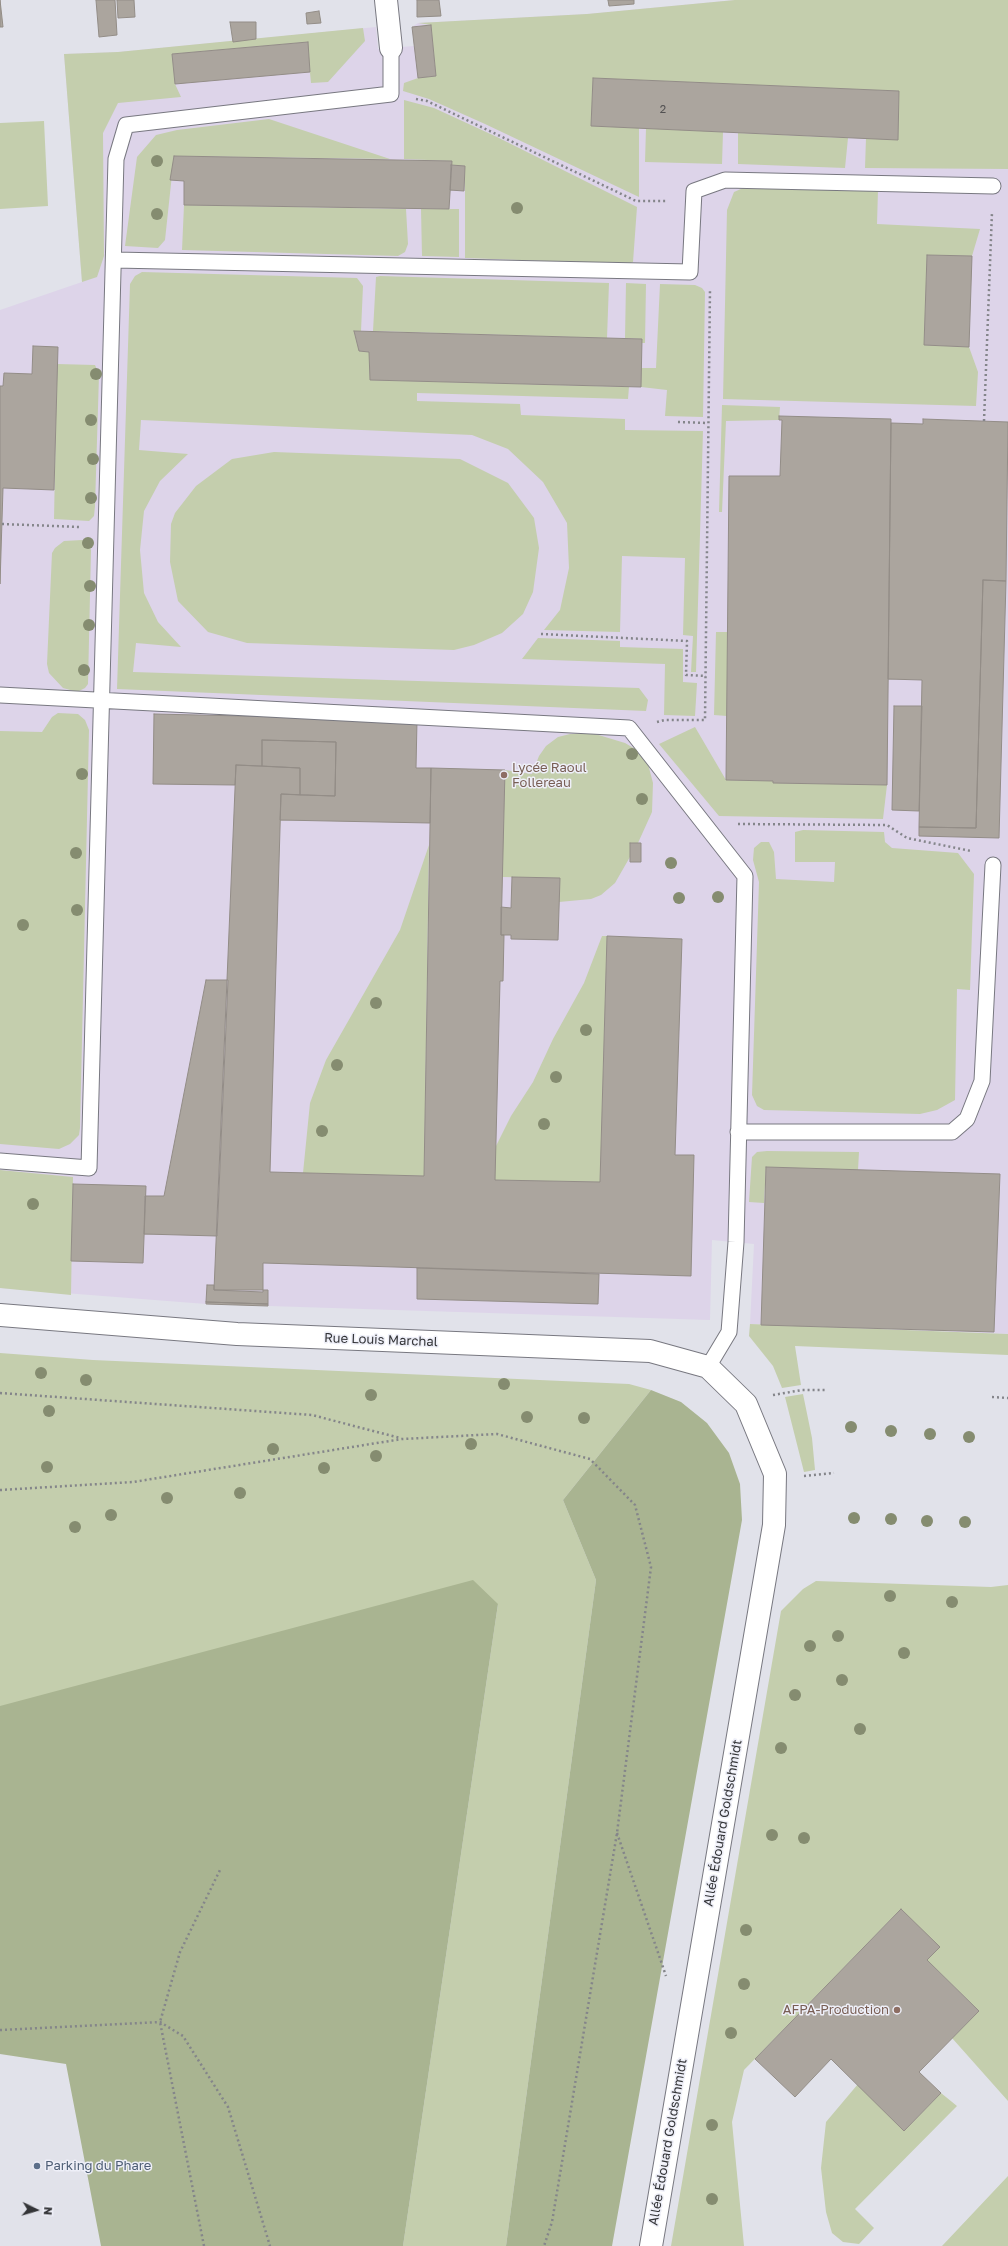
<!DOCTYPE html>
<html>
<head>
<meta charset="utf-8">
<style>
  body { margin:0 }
  #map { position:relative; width:1008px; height:2246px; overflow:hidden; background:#e1e2ea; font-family:"Golos Text",sans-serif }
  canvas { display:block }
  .north { position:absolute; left:16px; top:2190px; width:40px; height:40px; -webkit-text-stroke:3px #eeeff8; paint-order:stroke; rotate:95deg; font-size:11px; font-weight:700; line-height:16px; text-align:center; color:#343538 }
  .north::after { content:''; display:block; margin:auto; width:14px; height:18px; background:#343538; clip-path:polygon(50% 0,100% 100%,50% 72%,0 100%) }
</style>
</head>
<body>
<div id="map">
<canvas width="1008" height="2246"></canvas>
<div class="north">N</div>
</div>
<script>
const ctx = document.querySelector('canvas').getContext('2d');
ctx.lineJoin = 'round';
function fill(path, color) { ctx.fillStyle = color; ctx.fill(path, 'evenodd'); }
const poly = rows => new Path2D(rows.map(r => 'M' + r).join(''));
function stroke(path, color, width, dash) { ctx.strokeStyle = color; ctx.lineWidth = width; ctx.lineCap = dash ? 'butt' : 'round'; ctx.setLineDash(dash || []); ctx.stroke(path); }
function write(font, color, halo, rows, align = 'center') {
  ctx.font = font + ' "Golos Text",sans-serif'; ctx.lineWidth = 3; ctx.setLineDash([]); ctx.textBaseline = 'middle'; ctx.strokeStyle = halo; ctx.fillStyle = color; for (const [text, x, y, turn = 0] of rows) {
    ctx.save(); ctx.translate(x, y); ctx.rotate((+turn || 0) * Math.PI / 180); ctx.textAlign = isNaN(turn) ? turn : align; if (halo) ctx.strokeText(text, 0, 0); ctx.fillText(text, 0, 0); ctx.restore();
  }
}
const education = poly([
  [735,0,1008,0,1008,1334,750,1324,754,1244,712,1240,710,1320,206,1304,0,1288,0,310,82,282,64,54,118,52,376,27,378,49,414,46,412,27,418,23,587,14]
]);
const green = poly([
  [735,0,1008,0,1008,169,865,168,866,138,898,139,899,91,593,78,591,126,639,128,639,197,485,124,429,99,403,91,404,83,418,78,436,76,431,25,418,23,587,14],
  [363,28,365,41,328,82,311,83,307,42,172,54,175,84,181,97,118,103,103,133,104,256,97,277,82,282,64,54,118,52],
  [404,100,434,108,497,137,637,207,633,262,628,264,465,258,465,166,451,165,451,161,404,159],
  [269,119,390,159,174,156,165,240,158,248,125,246,137,157,156,135,177,130],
  [44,121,48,206,0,209,0,123],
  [646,128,723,132,722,164,645,162],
  [738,133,848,138,845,168,738,164],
  [750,185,878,190,877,224,980,229,972,256,927,255,924,345,969,347,978,372,976,406,723,399,727,210,734,192],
  [184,205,406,209,408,244,405,252,398,256,182,250],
  [421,209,459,209,459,257,422,256],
  [142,272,357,278,363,286,361,331,354,331,359,351,369,352,370,380,629,387,628,399,417,393,417,401,520,404,521,415,625,419,625,430,703,431,696,672,691,672,693,636,683,635,685,558,622,556,620,632,544,630,560,610,569,568,567,523,543,482,508,449,472,435,141,420,139,450,188,454,160,481,144,511,140,550,144,593,158,622,181,647,136,643,133,672,639,688,648,700,646,711,117,689,130,284,135,276],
  [380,276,609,283,607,338,373,331,376,277],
  [626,283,646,284,645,343,641,343,641,339,625,338],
  [660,284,695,285,702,288,705,292,703,417,665,416,667,390,641,387,641,368,656,368],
  [57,364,95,365,99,375,95,506,94,516,89,521,54,519],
  [722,405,780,407,779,420,726,421,722,512,719,512],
  [274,452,460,459,508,483,534,518,539,548,533,592,523,614,502,633,474,645,454,650,247,643,208,632,178,601,170,562,171,524,175,513,196,486,232,459],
  [82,540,88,543,91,550,88,684,85,688,77,692,63,688,49,673,47,664,52,553,55,548,64,541],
  [716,632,728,632,727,716,714,715],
  [538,638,620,641,620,647,683,649,683,682,697,683,695,716,664,715,665,664,522,659],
  [58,713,78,714,85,720,89,730,80,1128,79,1135,70,1144,59,1149,0,1144,0,731,42,732,52,717],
  [695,727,726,780,773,781,774,783,887,785,883,819,719,816,659,744],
  [592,733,625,743,642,753,648,764,653,783,652,812,638,843,615,883,601,895,591,899,559,902,560,878,502,877,505,770,532,774,539,756,546,746,558,737,570,734],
  [803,830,884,832,885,842,892,848,958,853,974,874,970,990,957,989,955,1100,937,1110,920,1114,764,1110,757,1106,752,1095,759,882,753,860,754,848,761,842,769,842,774,852,776,879,834,882,835,862,795,862,795,832],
  [429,845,424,1176,303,1173,310,1103,326,1060,400,930],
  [602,936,607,936,600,1182,495,1180,495,1148,511,1116,533,1082,553,1039,584,983],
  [767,1151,859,1152,858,1170,766,1167,764,1203,749,1202,752,1157,757,1152],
  [0,1170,73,1177,71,1295,0,1288],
  [750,1324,1008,1334,1008,1355,795,1346,801,1385,782,1388,773,1366,749,1336],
  [0,1353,93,1360,629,1384,651,1390,563,1500,596,1580,506,2246,403,2246,498,1604,0,1707],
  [803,1394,812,1438,815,1470,804,1472,785,1397],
  [816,1581,991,1587,1008,1585,1008,2101,952,2038,979,2011,927,1960,939,1948,901,1909,744,2070,732,2122,744,2246,671,2246,781,1611,803,1589],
  [858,2084,904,2131,941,2093,957,2106,855,2209,874,2228,859,2244,843,2242,832,2233,826,2212,821,2168,826,2122],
  [1008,2176,1008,2246,942,2246]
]);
const forest = poly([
  [651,1390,681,1402,707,1423,729,1453,740,1484,742,1520,612,2246,506,2246,596,1580,563,1500],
  [473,1580,498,1604,403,2246,101,2246,66,2064,0,2054,0,1706]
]);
const building = poly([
  [0,0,3,27,0,27,0,0],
  [96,0,115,0,117,35,99,37,96,0],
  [117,0,134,0,135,17,118,18,117,0],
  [417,0,439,0,441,16,417,17,417,0],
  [608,0,634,0,634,4,609,6,608,0],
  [319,11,321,23,307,24,306,13,319,11],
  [230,22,256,22,256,39,233,42,230,22],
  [431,25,436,76,418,78,412,27,431,25],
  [308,42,310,72,175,84,172,54,308,42],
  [593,78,899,91,898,140,591,126,593,78],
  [174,156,452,161,449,209,184,205,184,181,170,180,174,156],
  [451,165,465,166,464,191,450,190,451,165],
  [927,255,972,256,969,347,924,345,927,255],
  [354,331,642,339,641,387,370,380,369,352,359,351,354,331],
  [33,346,58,347,54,490,3,488,0,584,0,386,3,386,4,373,32,374,33,346],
  [779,416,891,419,887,785,773,783,773,781,726,780,729,476,780,476,782,420,779,420,779,416],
  [923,419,1008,422,1006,581,983,580,976,828,919,827,922,680,888,679,891,423,923,424,923,419],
  [983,580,1006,581,999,838,919,836,919,827,976,828,983,580],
  [894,706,922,706,919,811,892,810,894,706],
  [154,714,417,720,416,768,431,768,430,823,280,820,281,794,335,796,336,742,262,740,262,766,236,765,235,785,153,784,154,714],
  [262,740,336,742,335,796,300,795,300,768,262,766,262,740],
  [236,765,300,768,300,795,281,794,270,1172,424,1176,431,768,505,770,501,935,504,935,503,981,500,981,495,1180,600,1182,607,936,682,939,675,1155,694,1155,691,1276,263,1263,263,1292,214,1290,236,765],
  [630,843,641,843,641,862,630,862,630,843],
  [512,877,560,878,558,940,511,939,511,935,501,935,501,907,511,908,512,877],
  [206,980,228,980,217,1236,144,1234,145,1196,164,1196,206,980],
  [766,1167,1000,1174,994,1332,761,1325,766,1167],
  [73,1184,146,1186,143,1263,71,1261,73,1184],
  [417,1268,599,1274,598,1304,417,1299,417,1268],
  [207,1285,214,1285,214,1290,268,1290,268,1304,206,1302,207,1285],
  [206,1302,268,1304,268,1306,206,1304,206,1302],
  [901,1909,940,1947,927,1960,979,2011,919,2072,941,2093,904,2131,831,2059,795,2097,755,2059,901,1909]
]);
const path = poly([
  [416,99,427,101,636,201,668,201],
  [984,421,992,212],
  [678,422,708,423],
  [2,524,80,527],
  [541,634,687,641,686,675,706,676],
  [657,722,665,720,705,720,710,289],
  [738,824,887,825,907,838,971,851],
  [0,1393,312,1415,400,1438],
  [773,1395,802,1390,826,1390],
  [992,1397,1008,1398],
  [804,1476,834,1473],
  [0,1490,133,1482,402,1439,497,1434,590,1459,635,1505,651,1567,617,1833,552,2222,544,2246],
  [617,1833,666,1976],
  [0,2030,160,2022,183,2036,228,2107,270,2246],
  [204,2246,160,2022,180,1952,220,1870]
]);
const lane = poly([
  [115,260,690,272,694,191,725,180,993,186],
  [0,695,629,728,745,876,736,1242,729,1332,708,1367],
  [738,1132,952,1132,967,1119,982,1081,993,865],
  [0,1161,89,1168,116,159,126,125,391,94,391,48]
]);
const street = poly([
  [386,0,391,48],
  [0,1315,237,1334,650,1351,708,1367,746,1404,775,1474,774,1525,651,2246]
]);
const trees = [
  [157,161],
  [517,208],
  [157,214],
  [96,374],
  [91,420],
  [93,459],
  [91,498],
  [88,543],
  [90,586],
  [89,625],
  [84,670],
  [632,754],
  [82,774],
  [642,799],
  [76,853],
  [671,863],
  [718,897],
  [679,898],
  [77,910],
  [23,925],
  [376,1003],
  [586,1030],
  [337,1065],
  [556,1077],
  [544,1124],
  [322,1131],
  [33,1204],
  [41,1373],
  [86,1380],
  [504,1384],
  [371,1395],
  [49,1411],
  [527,1417],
  [584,1418],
  [851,1427],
  [891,1431],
  [930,1434],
  [969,1437],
  [471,1444],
  [273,1449],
  [376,1456],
  [47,1467],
  [324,1468],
  [240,1493],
  [167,1498],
  [111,1515],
  [854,1518],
  [891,1519],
  [927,1521],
  [965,1522],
  [75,1527],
  [890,1596],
  [952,1602],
  [838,1636],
  [810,1646],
  [904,1653],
  [842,1680],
  [795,1695],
  [860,1729],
  [781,1748],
  [772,1835],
  [804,1838],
  [746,1930],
  [744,1984],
  [731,2033],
  [712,2125],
  [712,2199]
];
const markers = [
  [504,775,4,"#8d6e63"],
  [897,2010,4,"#8d6e63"],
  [37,2166,4,"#5c6f8a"]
];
const numberNames = [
  ["2",663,110]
];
const educationNames = [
  ["Lycée Raoul",512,768],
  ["Follereau",512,783],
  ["AFPA-Production",889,2010,"right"]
];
const streetNames = [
  ["Rue Louis Marchal",381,1340,2],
  ["Allée Édouard Goldschmidt",723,1823,-80],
  ["Allée Édouard Goldschmidt",668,2142,-80]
];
const serviceNames = [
  ["Parking du Phare",45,2166]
];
fill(education, '#ddd4e9');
fill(green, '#c4cead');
fill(forest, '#a9b491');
fill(building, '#aba59e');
stroke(building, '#938d87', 1);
stroke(lane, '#787880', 17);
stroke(street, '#787880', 24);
stroke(path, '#84858a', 2.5, [2, 3]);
stroke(lane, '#fff', 15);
stroke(street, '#fff', 22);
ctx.fillStyle = '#858c70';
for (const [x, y] of trees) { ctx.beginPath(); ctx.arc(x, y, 6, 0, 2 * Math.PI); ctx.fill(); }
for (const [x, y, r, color] of markers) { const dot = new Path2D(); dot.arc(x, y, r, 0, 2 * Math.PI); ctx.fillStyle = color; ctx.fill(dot); stroke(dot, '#eeeff8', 1.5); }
write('11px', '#525152', null, numberNames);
write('13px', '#785e54', '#eeeff8', educationNames, 'left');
write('13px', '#343538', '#eeeff8', streetNames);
write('13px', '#4e5e75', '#eeeff8', serviceNames, 'left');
</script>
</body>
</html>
